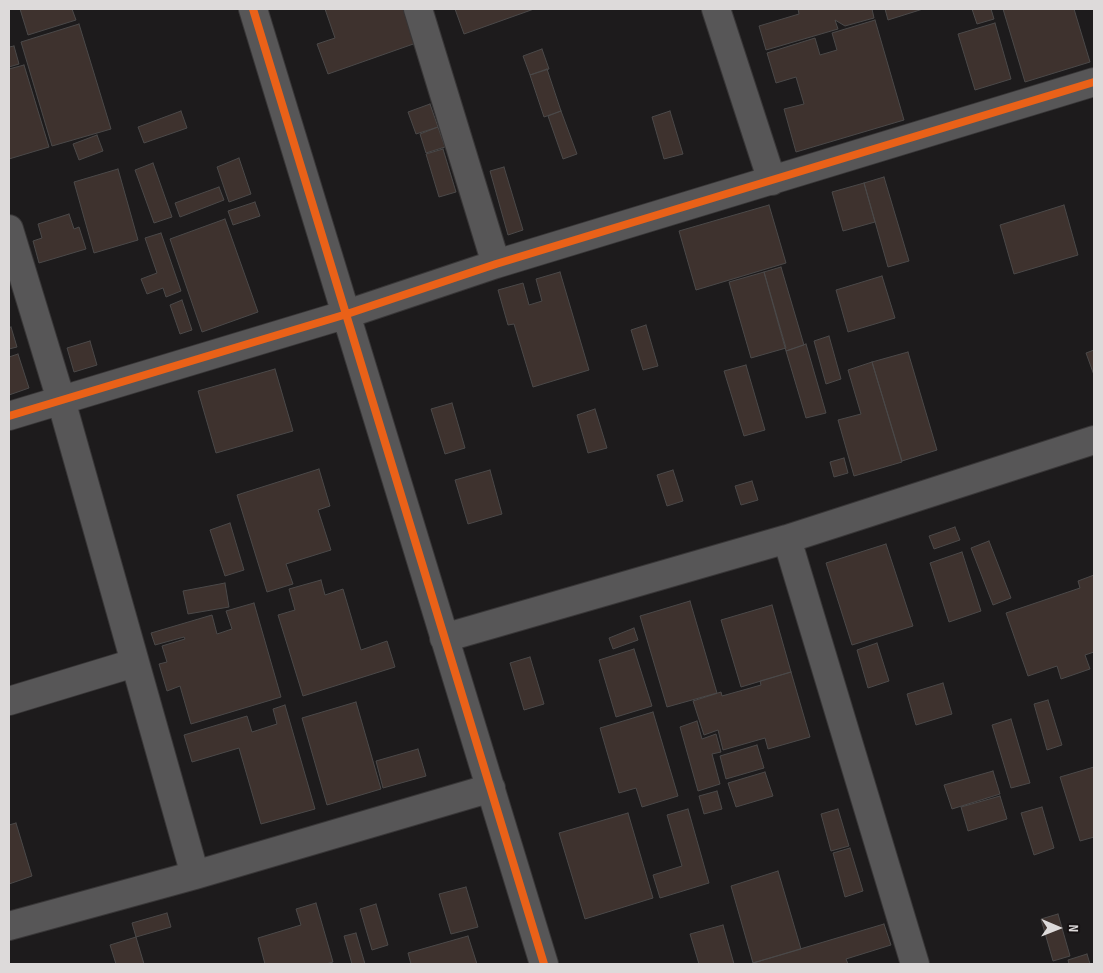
<!DOCTYPE html>
<html>
<head>
<meta charset="utf-8">
<style>
  body { margin:0 }
  #map { position:relative; width:1103px; height:973px; overflow:hidden; background:#1d1b1c; font-family:"Sofia Sans Condensed",sans-serif }
  canvas { display:block }
  .frame { position:absolute; inset:0; border:10px solid #dddada; pointer-events:none }
  .north { position:absolute; left:1033px; top:903px; width:50px; height:50px; -webkit-text-stroke:4px #151112; paint-order:stroke; rotate:91deg; font-size:14px; font-weight:700; line-height:20px; text-align:center; color:#dddada }
  .north::after { content:''; display:block; margin:auto; width:18px; height:22px; background:#dddada; clip-path:polygon(50% 0,100% 100%,50% 72%,0 100%) }
</style>
</head>
<body>
<div id="map">
<canvas width="1103" height="973"></canvas>
<div class="frame"></div>
<div class="north">N</div>
</div>
<script>
const ctx = document.querySelector('canvas').getContext('2d');
ctx.lineJoin = 'round';
function fill(path, color) { ctx.fillStyle = color; ctx.fill(path, 'evenodd'); }
const poly = rows => new Path2D(rows.map(r => 'M' + r).join(''));
function stroke(path, color, width, dash) { ctx.strokeStyle = color; ctx.lineWidth = width; ctx.lineCap = dash ? 'butt' : 'round'; ctx.setLineDash(dash || []); ctx.stroke(path); }
const building = poly([
  [20,9,72,9,76,20,28,35,20,9],
  [325,9,407,9,419,42,328,74,317,44,335,38,325,9],
  [455,9,534,9,464,34,455,9],
  [798,9,872,9,874,18,845,26,835,20,838,29,766,50,759,26,799,14,798,9],
  [885,9,923,9,888,20,885,9],
  [972,9,991,9,994,19,977,24,972,9],
  [1003,9,1074,9,1090,62,1025,82,1003,9],
  [875,20,904,120,796,152,784,109,804,104,796,77,776,83,767,53,815,38,820,55,837,50,832,33,875,20],
  [995,23,1011,79,975,90,958,34,995,23],
  [79,24,111,129,52,146,21,42,79,24],
  [14,46,19,64,9,67,9,47,14,46],
  [542,49,549,69,530,75,523,56,542,49],
  [24,65,49,147,9,159,9,69,24,65],
  [547,69,561,111,544,117,530,75,547,69],
  [430,104,438,127,416,134,408,112,430,104],
  [181,111,187,128,144,143,138,127,181,111],
  [561,111,577,154,563,159,548,116,561,111],
  [670,111,683,154,664,159,652,117,670,111],
  [438,127,445,147,426,153,420,134,438,127],
  [97,135,103,151,79,160,73,144,97,135],
  [443,149,456,192,439,197,426,154,443,149],
  [239,158,251,194,229,202,217,167,239,158],
  [153,163,172,217,154,223,135,170,153,163],
  [504,167,523,230,508,235,490,171,504,167],
  [118,169,138,240,94,253,74,182,118,169],
  [884,177,909,261,888,267,864,183,884,177],
  [864,183,875,222,843,231,832,192,864,183],
  [219,187,224,200,180,217,175,203,219,187],
  [255,202,260,216,233,225,228,211,255,202],
  [769,205,786,263,696,290,679,231,769,205],
  [1064,205,1078,255,1014,274,1000,225,1064,205],
  [69,214,74,229,79,227,86,249,39,263,33,241,42,238,38,224,69,214],
  [225,219,258,312,202,332,170,239,225,219],
  [161,233,181,291,166,297,163,288,147,294,141,279,157,273,145,238,161,233],
  [781,267,804,345,786,351,764,272,781,267],
  [560,272,589,370,533,387,514,324,508,325,498,290,523,283,529,305,542,301,536,279,560,272],
  [764,272,786,348,751,358,729,282,764,272],
  [882,276,895,318,848,332,836,290,882,276],
  [182,300,192,330,180,334,170,305,182,300],
  [646,325,658,366,643,370,631,330,646,325],
  [11,327,17,347,9,349,9,328,11,327],
  [829,336,841,379,826,384,814,341,829,336],
  [90,341,97,365,74,372,67,348,90,341],
  [806,344,826,413,806,418,786,351,806,344],
  [1094,350,1094,375,1086,353,1094,350],
  [908,352,937,450,902,461,872,362,908,352],
  [18,354,29,388,9,395,9,357,18,354],
  [872,362,902,462,854,476,838,420,861,414,848,370,872,362],
  [746,365,765,430,744,436,724,371,746,365],
  [275,369,293,431,216,453,198,391,275,369],
  [452,403,465,448,445,454,431,409,452,403],
  [595,409,607,448,588,453,577,415,595,409],
  [844,458,848,473,834,477,830,462,844,458],
  [319,469,330,506,318,510,331,550,286,564,293,584,267,592,237,495,319,469],
  [490,470,502,514,468,524,455,480,490,470],
  [673,470,683,501,667,506,657,475,673,470],
  [752,481,758,500,741,505,735,486,752,481],
  [230,523,244,570,225,576,210,530,230,523],
  [955,527,960,540,934,549,929,536,955,527],
  [989,541,1011,598,993,605,971,548,989,541],
  [886,544,913,626,852,645,826,563,886,544],
  [962,552,981,611,949,622,930,563,962,552],
  [1094,575,1094,652,1085,655,1090,669,1061,679,1057,666,1028,676,1006,613,1080,588,1078,581,1094,575],
  [321,580,325,595,343,589,361,650,387,641,395,667,303,696,278,615,295,610,289,589,321,580],
  [225,583,229,607,188,614,183,591,225,583],
  [690,601,717,693,667,707,640,616,690,601],
  [254,603,281,697,191,724,180,686,167,691,159,664,167,662,162,646,185,639,184,637,155,645,151,633,212,615,217,634,232,629,226,611,254,603],
  [772,605,791,672,741,687,721,620,772,605],
  [634,628,638,640,613,649,609,638,634,628],
  [877,643,889,681,868,688,857,650,877,643],
  [634,649,652,706,616,717,599,660,634,649],
  [530,657,544,704,524,710,510,663,530,657],
  [791,672,810,737,768,749,765,738,723,750,718,730,704,735,693,701,721,692,722,696,761,685,760,681,791,672],
  [943,683,952,714,916,725,907,694,943,683],
  [1048,700,1062,745,1047,750,1034,704,1048,700],
  [356,702,381,789,327,805,302,718,356,702],
  [285,705,315,809,261,824,239,748,192,762,184,735,247,716,252,732,277,724,273,709,285,705],
  [653,712,678,796,642,807,636,788,619,793,600,728,653,712],
  [1011,719,1030,783,1011,788,992,725,1011,719],
  [697,721,702,739,716,734,721,752,712,754,720,784,698,791,680,727,697,721],
  [757,745,764,768,726,779,720,756,757,745],
  [418,749,426,776,383,788,376,761,418,749],
  [1094,767,1094,837,1080,841,1060,777,1094,767],
  [993,771,1000,794,952,809,944,785,993,771],
  [765,772,773,796,736,807,728,783,765,772],
  [717,791,722,809,704,814,699,796,717,791],
  [1000,796,1007,819,968,831,961,807,1000,796],
  [1042,807,1054,848,1034,855,1021,813,1042,807],
  [688,809,709,883,660,898,653,875,682,866,667,815,688,809],
  [838,809,849,846,831,851,821,814,838,809],
  [628,813,653,898,585,919,559,833,628,813],
  [16,823,32,876,9,884,9,825,16,823],
  [850,848,863,891,845,897,833,853,850,848],
  [778,871,801,949,753,963,731,886,778,871],
  [466,887,478,927,451,934,439,894,466,887],
  [316,903,333,962,326,964,265,964,258,938,301,925,296,909,316,903],
  [376,904,388,945,372,950,360,909,376,904],
  [167,913,171,927,136,937,132,923,167,913],
  [1058,914,1070,956,1053,961,1041,919,1058,914],
  [884,924,891,945,846,959,848,964,754,964,753,963,884,924],
  [723,925,734,964,699,964,690,934,723,925],
  [356,933,365,964,352,964,344,936,356,933],
  [468,936,477,964,411,964,408,953,468,936],
  [136,937,144,964,116,964,110,945,136,937],
  [1087,954,1090,964,1069,964,1068,960,1087,954]
]);
const minor = poly([
  [253,9,544,964],
  [418,9,496,264],
  [716,9,772,181],
  [9,229,61,400,195,875],
  [9,416,347,314,496,264,1094,82],
  [787,539,915,964],
  [444,638,787,539,1094,440],
  [9,701,134,663],
  [9,926,195,875,491,788]
]);
const cycleway = poly([
  [253,9,544,964],
  [9,416,347,314,496,264,1094,82]
]);
fill(building, '#3e322e');
stroke(building, '#4b4949', 1);
stroke(minor, '#383637', 30);
stroke(minor, '#575657', 28);
stroke(cycleway, '#ea6118', 8);
</script>
</body>
</html>
